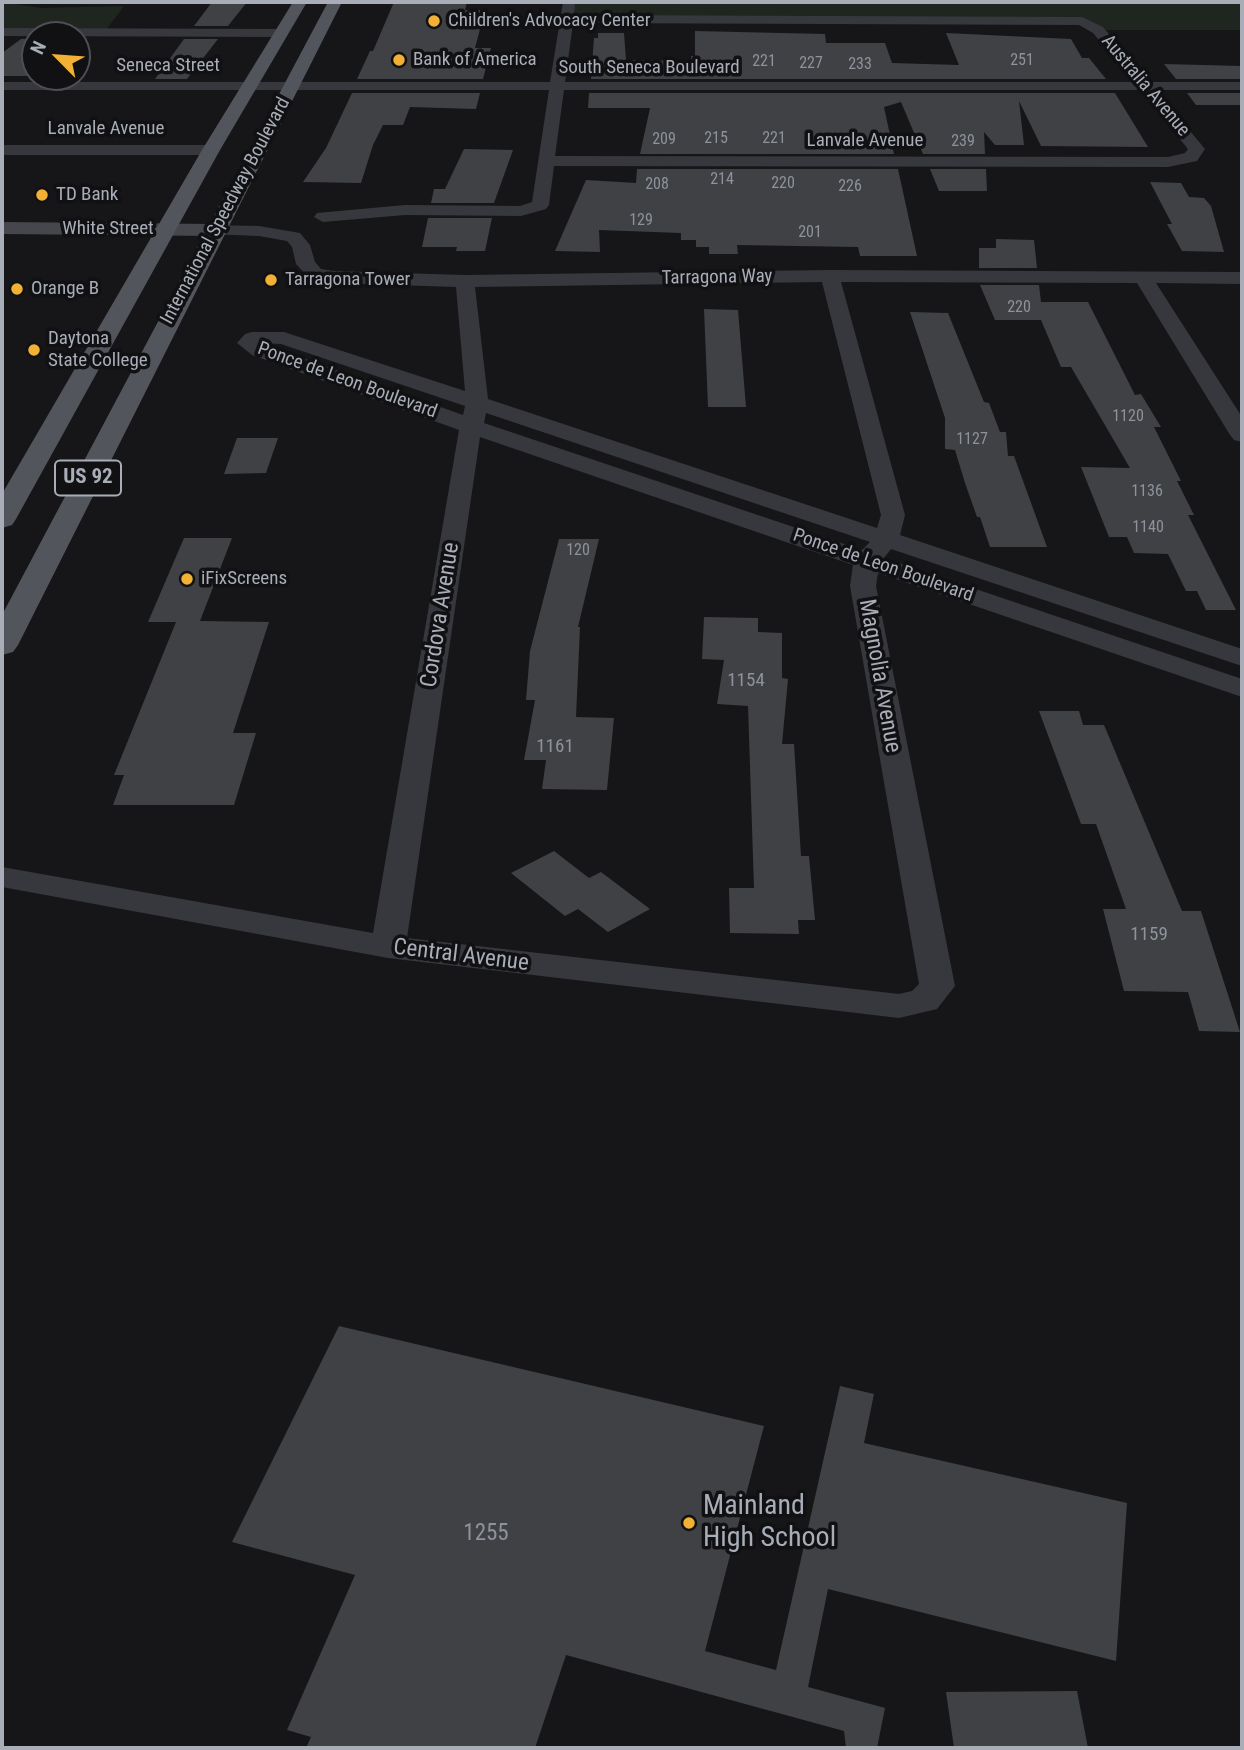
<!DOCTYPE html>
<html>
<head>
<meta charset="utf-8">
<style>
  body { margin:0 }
  #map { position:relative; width:1244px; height:1750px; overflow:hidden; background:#161618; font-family:"Roboto Condensed",sans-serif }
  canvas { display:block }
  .frame { position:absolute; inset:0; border:4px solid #a8adb8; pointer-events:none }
  .north { position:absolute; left:21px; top:21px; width:70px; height:70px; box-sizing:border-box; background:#111113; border:2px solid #4d4f55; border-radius:50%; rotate:295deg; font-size:19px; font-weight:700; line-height:28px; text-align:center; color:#a8adb8 }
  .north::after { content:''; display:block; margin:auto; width:24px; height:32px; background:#f2b134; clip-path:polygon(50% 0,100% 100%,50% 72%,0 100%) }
</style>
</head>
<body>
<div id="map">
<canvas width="1244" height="1750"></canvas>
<div class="frame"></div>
<div class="north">N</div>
</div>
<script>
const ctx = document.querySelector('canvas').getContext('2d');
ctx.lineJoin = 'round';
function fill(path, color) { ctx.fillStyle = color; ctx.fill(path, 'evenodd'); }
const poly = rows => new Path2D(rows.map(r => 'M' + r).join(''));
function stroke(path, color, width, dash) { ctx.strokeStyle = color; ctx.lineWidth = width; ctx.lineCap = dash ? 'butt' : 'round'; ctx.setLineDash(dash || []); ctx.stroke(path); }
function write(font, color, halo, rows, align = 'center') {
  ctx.font = font + ' "Roboto Condensed",sans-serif'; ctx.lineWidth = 7; ctx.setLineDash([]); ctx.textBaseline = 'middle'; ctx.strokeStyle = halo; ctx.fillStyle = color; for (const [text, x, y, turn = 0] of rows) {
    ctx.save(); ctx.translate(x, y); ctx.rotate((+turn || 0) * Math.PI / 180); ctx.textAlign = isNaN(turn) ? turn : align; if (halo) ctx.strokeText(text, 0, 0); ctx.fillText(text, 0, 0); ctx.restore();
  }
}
const green = poly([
  [2,2,41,8,124,6,106,30,2,30],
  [554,2,1242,2,1242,30,1098,30,1090,24,569,19,569,4,553,4]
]);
const building = poly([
  [212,2,247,2,228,26,194,26],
  [394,2,467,2,465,10,485,10,475,48,491,48,483,79,357,79,370,51,373,51],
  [695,31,825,34,826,43,885,43,892,63,959,65,946,33,1071,39,1082,58,1089,58,1106,79,591,79,594,38,598,38,598,33,624,33,626,60,692,61,691,56,695,56],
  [21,39,35,39,35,76,2,76,2,53],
  [184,39,218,39,187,79,155,79],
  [1164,64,1242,66,1242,79,1176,79],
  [352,93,480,93,476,109,410,107,403,125,383,125,373,145,361,183,303,182,326,148],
  [589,93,1115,93,1148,147,1041,146,1019,101,1024,145,995,145,984,132,985,154,923,154,901,102,884,107,894,154,640,154,650,108,588,108],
  [1187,93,1242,93,1242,105,1196,105],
  [464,149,513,150,494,203,431,203,434,189,445,189],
  [637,169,898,169,917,256,860,256,858,247,737,245,738,254,709,254,709,247,696,247,696,240,681,240,681,233,599,230,600,252,555,251,586,180,636,183],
  [930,169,986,169,987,191,939,191],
  [1150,182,1181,183,1189,197,1204,198,1211,206,1224,252,1182,251,1167,224,1172,224],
  [428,218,492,218,485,251,456,251,457,247,422,247],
  [996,239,1034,240,1037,268,979,268,979,248,996,248],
  [980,285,1039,285,1041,302,1088,302,1135,395,1141,394,1161,427,1154,427,1181,481,1177,481,1194,515,1188,515,1236,610,1206,610,1197,591,1186,591,1168,554,1134,553,1127,537,1109,537,1081,467,1130,468,1071,367,1061,367,1041,320,995,320],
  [704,309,738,310,746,407,708,407],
  [910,312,948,313,984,402,989,403,1000,432,1006,432,1008,456,1014,456,1047,547,990,547,980,517,977,517,965,483,955,450,945,449,945,418],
  [237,438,278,438,266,473,224,474],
  [184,538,232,538,200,621,269,622,233,733,256,733,234,805,113,805,124,775,114,775,176,622,148,622],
  [559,539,599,539,578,627,580,627,576,717,614,718,607,790,542,789,546,760,524,760,535,700,526,700,530,651],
  [704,617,758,618,758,632,782,633,782,678,788,679,782,744,794,744,801,856,809,856,815,920,798,920,799,934,730,933,729,888,754,888,748,706,717,704,724,660,702,659],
  [1039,711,1079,711,1083,725,1104,725,1182,911,1201,911,1240,1032,1199,1031,1188,992,1124,991,1103,909,1126,909,1096,824,1081,824],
  [554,851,589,878,601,872,650,909,608,932,578,909,565,916,511,873],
  [339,1326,764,1426,705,1651,776,1670,840,1386,874,1394,864,1443,1127,1503,1116,1661,828,1589,808,1687,885,1708,877,1748,846,1748,844,1731,566,1655,535,1748,306,1748,311,1737,287,1730,355,1575,232,1542],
  [1077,1691,1088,1748,954,1748,946,1692]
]);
const street = poly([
  [563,2,575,2,574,15,1082,17,1103,27,1149,82,1242,82,1242,90,1156,90,1205,149,1197,161,1168,167,554,166,549,205,546,209,521,216,405,215,323,222,314,217,317,213,405,205,520,206,532,202,549,90,2,90,2,82,550,82,563,2],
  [573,23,1079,25,1093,33,1133,82,565,82,573,23],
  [564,90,1140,90,1188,149,1185,153,1168,157,555,156,564,90],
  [2,28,281,29,288,33,281,37,2,36,2,28],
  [2,145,211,145,219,150,211,155,2,155,2,145],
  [215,225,259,226,300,233,310,245,315,262,321,269,334,271,465,275,830,270,1242,272,1242,284,1156,283,1242,417,1242,442,1234,440,1230,435,1137,283,841,282,905,515,900,535,1242,649,1242,666,891,549,884,558,1242,679,1242,697,878,573,876,586,955,986,937,1009,899,1018,388,958,2,887,2,867,373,933,459,430,252,355,237,343,245,334,252,332,284,332,465,391,456,287,334,283,308,277,296,264,292,247,287,241,259,236,209,234,206,230,209,226,215,225],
  [822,282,881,515,877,528,488,399,475,287,822,282],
  [261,343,281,344,465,406,463,415,261,343],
  [486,413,870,542,862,550,484,423,486,413],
  [480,437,853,565,850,586,919,984,912,991,899,994,407,938,480,437]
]);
const secondary = poly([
  [2,222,215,224,222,226,226,230,222,234,215,236,2,234,2,222]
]);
const primary = poly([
  [293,2,307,2,220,150,16,519,12,525,2,528,2,494,202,150,293,2],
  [328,2,342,2,18,645,13,652,2,655,2,615,328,2]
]);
const markers = [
  [434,21,7,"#f2b134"],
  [399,60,7,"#f2b134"],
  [42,195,7,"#f2b134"],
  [271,280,7,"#f2b134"],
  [17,289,7,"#f2b134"],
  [34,350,7,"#f2b134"],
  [187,579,7,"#f2b134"],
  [689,1523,7,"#f2b134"]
];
const farNumbernames = [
  ["251",1022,61],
  ["221",764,62],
  ["227",811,64],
  ["233",860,65],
  ["215",716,139],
  ["221",774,139],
  ["209",664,140],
  ["239",963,142],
  ["214",722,180],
  ["220",783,184],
  ["208",657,185],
  ["226",850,187],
  ["129",641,221],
  ["201",810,233],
  ["220",1019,308],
  ["1120",1128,417],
  ["1127",972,440],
  ["1136",1147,492],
  ["1140",1148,528],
  ["120",578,551]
];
const farPoinames = [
  ["Children's Advocacy Center",448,21],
  ["Bank of America",413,60],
  ["TD Bank",56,195],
  ["Tarragona Tower",285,280],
  ["Orange B",31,289],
  ["Daytona",48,339],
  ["State College",48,361],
  ["iFixScreens",201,579]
];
const farStreetnames = [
  ["Seneca Street",168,66],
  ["South Seneca Boulevard",649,68],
  ["Australia Avenue",1145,86,50],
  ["Lanvale Avenue",106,129],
  ["Lanvale Avenue",865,141],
  ["International Speedway Boulevard",226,211,-62],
  ["White Street",108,229],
  ["Tarragona Way",717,278,-1],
  ["Ponce de Leon Boulevard",347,381,20],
  ["Ponce de Leon Boulevard",883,566,19]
];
const numberNames = [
  ["1154",746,681],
  ["1161",555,747],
  ["1159",1149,935]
];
const shields = [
  [88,478,66]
];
const shieldNames = [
  ["US 92",88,478]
];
const streetNames = [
  ["Cordova Avenue",441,615,-81],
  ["Magnolia Avenue",879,676,80],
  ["Central Avenue",461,956,7]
];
const nearNumbernames = [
  ["1255",486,1534]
];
const nearPoinames = [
  ["Mainland",703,1507],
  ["High School",703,1539]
];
fill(green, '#1e261f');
fill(building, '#404145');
fill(street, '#37383d');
fill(secondary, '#45474d');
fill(primary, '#53555c');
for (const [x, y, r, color] of markers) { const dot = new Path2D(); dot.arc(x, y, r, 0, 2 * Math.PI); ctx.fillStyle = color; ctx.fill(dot); stroke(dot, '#111113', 2.5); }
write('16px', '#8e929b', null, farNumbernames);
write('19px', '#a8adb8', '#111113', farPoinames, 'left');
write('19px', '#a8adb8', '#111113', farStreetnames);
write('19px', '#8e929b', null, numberNames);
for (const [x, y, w] of shields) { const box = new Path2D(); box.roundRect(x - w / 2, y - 17.5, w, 35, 5); ctx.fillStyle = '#111113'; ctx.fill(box); stroke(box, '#a8adb8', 2); }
write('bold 21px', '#a8adb8', null, shieldNames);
write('23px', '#a8adb8', '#111113', streetNames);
write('23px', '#8e929b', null, nearNumbernames);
write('28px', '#a8adb8', '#111113', nearPoinames, 'left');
</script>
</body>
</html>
